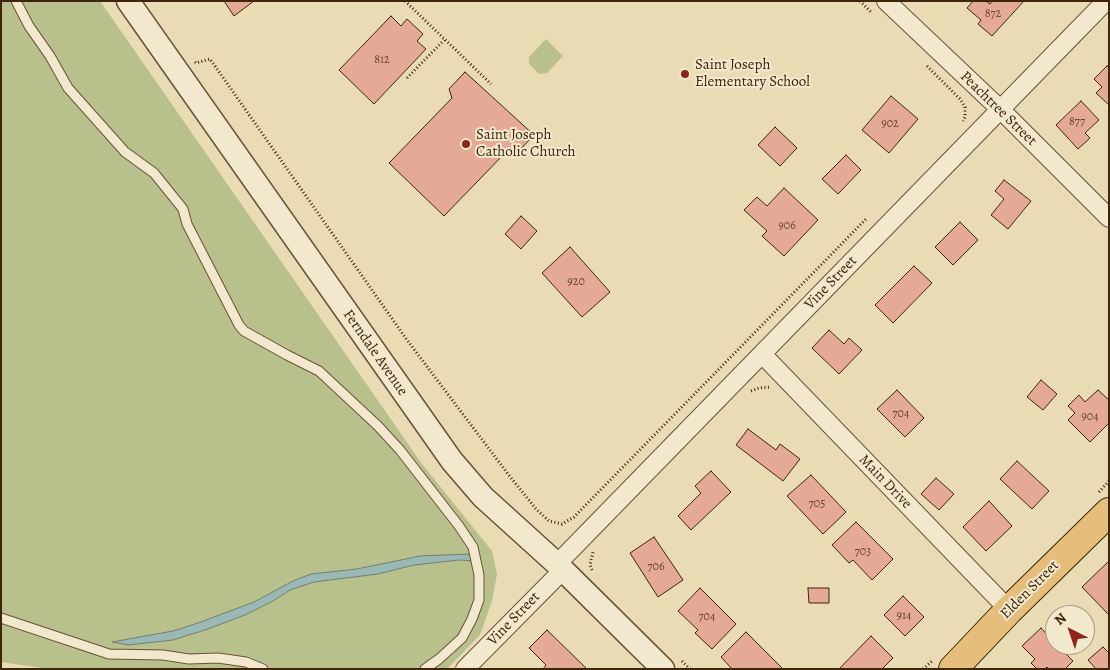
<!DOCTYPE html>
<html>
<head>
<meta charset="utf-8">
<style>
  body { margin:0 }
  #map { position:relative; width:1110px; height:670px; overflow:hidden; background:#e9dbb4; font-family:Alegreya,serif }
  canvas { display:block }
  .frame { position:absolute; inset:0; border:2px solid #3e250c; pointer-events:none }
  .north { position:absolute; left:1045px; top:605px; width:50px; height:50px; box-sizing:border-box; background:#f1e8ce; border:1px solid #a99a80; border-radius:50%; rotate:319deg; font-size:14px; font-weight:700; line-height:20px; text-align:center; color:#3e250c }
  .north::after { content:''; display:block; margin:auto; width:18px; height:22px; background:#8f2418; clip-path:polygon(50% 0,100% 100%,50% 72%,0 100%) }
</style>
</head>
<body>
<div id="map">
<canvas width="1110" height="670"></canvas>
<div class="frame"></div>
<div class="north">N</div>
</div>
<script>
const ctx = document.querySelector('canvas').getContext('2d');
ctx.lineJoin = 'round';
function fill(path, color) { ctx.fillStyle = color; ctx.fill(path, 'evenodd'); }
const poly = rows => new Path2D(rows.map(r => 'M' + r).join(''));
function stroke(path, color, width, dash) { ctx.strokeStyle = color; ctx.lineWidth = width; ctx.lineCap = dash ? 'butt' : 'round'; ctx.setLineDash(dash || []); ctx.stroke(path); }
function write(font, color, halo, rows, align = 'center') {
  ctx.font = font + ' Alegreya,serif'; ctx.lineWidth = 4; ctx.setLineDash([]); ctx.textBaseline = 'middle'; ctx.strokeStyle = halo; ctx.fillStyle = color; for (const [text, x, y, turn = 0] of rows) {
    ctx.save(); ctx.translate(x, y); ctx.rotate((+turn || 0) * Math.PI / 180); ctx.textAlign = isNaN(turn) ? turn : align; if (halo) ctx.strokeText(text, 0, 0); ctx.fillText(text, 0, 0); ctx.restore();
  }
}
const green = poly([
  [1,1,100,1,422,464,492,551,497,574,492,601,480,635,447,669,49,669,1,662],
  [546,39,563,56,547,73,539,74,529,64,529,57]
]);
const water = poly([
  [471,554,476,561,459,560,414,565,378,574,314,582,290,590,273,601,245,615,208,629,173,640,128,645,112,642,173,631,198,623,254,602,293,581,311,574,357,569,420,556,471,554]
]);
const building = poly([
  [224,1,254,1,234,16,224,1],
  [973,1,986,1,990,4,992,1,1024,1,992,36,978,24,981,20,967,8,973,1],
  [391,16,401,26,407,19,423,34,417,41,426,49,374,104,339,70,391,16],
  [1107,66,1109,67,1109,105,1096,93,1102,87,1094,79,1107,66],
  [465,72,534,135,516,154,505,153,444,216,389,163,452,98,449,89,465,72],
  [891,96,918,119,889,153,862,130,891,96],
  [1081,101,1099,120,1085,133,1090,138,1078,149,1056,125,1081,101],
  [775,127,797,148,780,166,758,145,775,127],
  [846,155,861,170,838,194,822,179,846,155],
  [1004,180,1031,201,1008,229,991,215,1004,199,995,191,1004,180],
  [784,188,818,220,784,256,762,236,767,231,744,210,757,197,767,206,784,188],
  [521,216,537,231,521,249,505,234,521,216],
  [960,222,978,240,953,265,935,247,960,222],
  [570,247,610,292,582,317,542,273,570,247],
  [914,266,932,283,893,323,875,305,914,266],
  [829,330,844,344,849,338,862,350,839,374,812,348,829,330],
  [1041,380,1057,394,1043,410,1027,397,1041,380],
  [897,390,924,418,905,437,877,409,897,390],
  [1098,390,1109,400,1109,423,1090,442,1068,420,1075,413,1068,406,1079,395,1085,402,1098,390],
  [748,429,776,450,780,444,800,459,783,481,736,445,748,429],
  [1017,461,1049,491,1032,509,1000,479,1017,461],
  [711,471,731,492,691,530,678,516,701,493,695,486,711,471],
  [811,475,846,512,823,534,787,496,811,475],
  [936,478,954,494,939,510,921,494,936,478],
  [989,501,1012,526,986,551,963,527,989,501],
  [856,522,893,559,872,580,853,560,849,563,832,545,856,522],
  [654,537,683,580,658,597,630,553,654,537],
  [1109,561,1109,615,1082,587,1109,561],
  [700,588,736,624,712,649,695,633,698,630,678,611,700,588],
  [808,588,829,588,829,603,809,603,808,588],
  [903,596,924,617,905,636,884,615,903,596],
  [1041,628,1055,643,1055,645,1057,645,1073,661,1065,669,1049,669,1047,667,1045,669,1037,669,1031,663,1035,659,1022,646,1041,628],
  [547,630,587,669,543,669,546,665,529,648,547,630],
  [746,632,783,669,732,669,721,657,746,632],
  [871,636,893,658,882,669,839,669,871,636],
  [1103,647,1109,653,1109,669,1096,669,1088,660,1103,647]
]);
const path = poly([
  [405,1,491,84],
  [860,1,872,13],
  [195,62,196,63,210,59,407,340,508,474,536,509,549,521,562,524,574,517,867,218],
  [927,66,960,99,965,107,965,117,963,121],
  [407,78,444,40],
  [751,391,759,388,771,387],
  [1099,492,1109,481],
  [592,570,590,565,593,552],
  [682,661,690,669],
  [923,669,932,661]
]);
const service = poly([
  [16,1,29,26,50,56,68,88,125,152,154,173,183,209,187,224,239,325,244,331,287,355,319,371,378,426,400,450,459,526,473,547,479,575,479,600,472,619,462,638,439,659,425,669],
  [1,618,109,654,163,655,189,659,218,658,246,662,263,669]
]);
const minor = poly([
  [886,1,1000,109,1109,218],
  [762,354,1009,610],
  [557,564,1106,1],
  [465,669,563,570]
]);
const tertiary = poly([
  [128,1,452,461,483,497,557,564,663,669]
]);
const primary = poly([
  [953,669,1009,610,1109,512]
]);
const markers = [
  [685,74,5,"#8f2418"],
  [466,144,5,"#8f2418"]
];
const numberNames = [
  ["872",993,14],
  ["812",382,60],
  ["877",1077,122],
  ["902",890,124],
  ["906",787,226],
  ["920",576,282],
  ["704",901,414],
  ["904",1090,417],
  ["705",817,504],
  ["703",863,552],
  ["706",656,567],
  ["914",904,616],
  ["704",707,617]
];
const poiNames = [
  ["Saint Joseph",695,65],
  ["Elementary School",695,82],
  ["Saint Joseph",476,135],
  ["Catholic Church",476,152]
];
const streetNames = [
  ["Peachtree Street",998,109,44],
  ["Vine Street",831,283,-46],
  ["Ferndale Avenue",375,353,55],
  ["Main Drive",885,482,46],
  ["Elden Street",1030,590,-45],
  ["Vine Street",514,619,-46]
];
fill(green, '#b8c08c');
fill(water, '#9ab9b5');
stroke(water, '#757e71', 1);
fill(building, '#e4aa97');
stroke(building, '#3e250c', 1);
stroke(service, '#695236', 11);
stroke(minor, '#695236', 20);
stroke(tertiary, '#695236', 25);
stroke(primary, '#3e250c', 30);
stroke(path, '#3e250c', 3, [1, 2.5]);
stroke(service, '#f1e8ce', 9);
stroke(minor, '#f1e8ce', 18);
stroke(tertiary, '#f1e8ce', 22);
stroke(primary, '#e4be7a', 28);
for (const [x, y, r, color] of markers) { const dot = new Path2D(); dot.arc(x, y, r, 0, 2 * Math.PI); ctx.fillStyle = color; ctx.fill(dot); stroke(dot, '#f1e8ce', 2); }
write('12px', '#68462f', null, numberNames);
write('15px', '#3e250c', '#f1e8ce', poiNames, 'left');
write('15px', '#3e250c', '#f1e8ce', streetNames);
</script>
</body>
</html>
